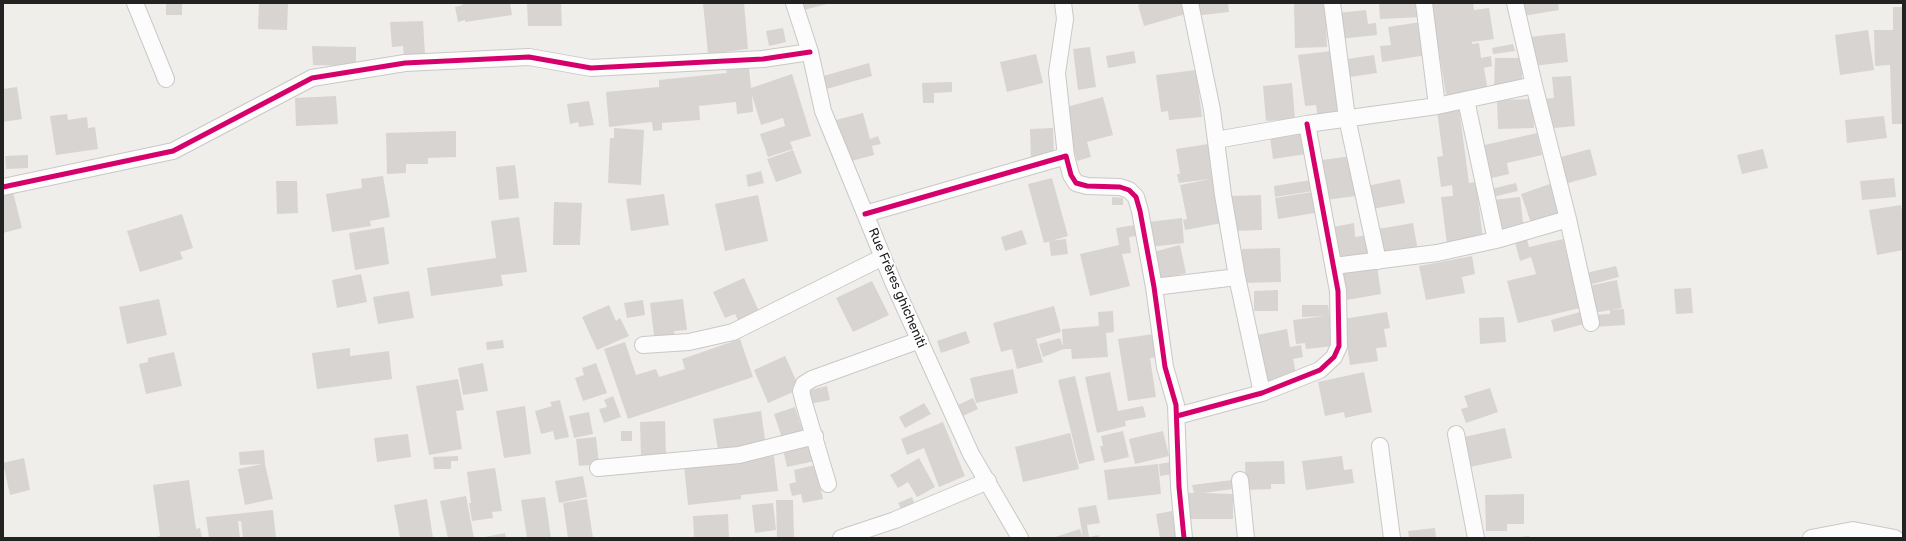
<!DOCTYPE html>
<html>
<head>
<meta charset="utf-8">
<style>
  body { margin:0 }
  #map { position:relative; width:1906px; height:541px; overflow:hidden; background:#f0eeeb; font-family:Rubik,sans-serif }
  canvas { display:block }
  .frame { position:absolute; inset:0; border:4px solid #222; pointer-events:none }
</style>
</head>
<body>
<div id="map">
<canvas width="1906" height="541"></canvas>
<div class="frame"></div>
</div>
<script>
const ctx = document.querySelector('canvas').getContext('2d');
ctx.lineJoin = 'round';
function fill(path, color) { ctx.fillStyle = color; ctx.fill(path, 'evenodd'); }
const poly = rows => new Path2D(rows.map(r => 'M' + r).join(''));
function stroke(path, color, width, dash) { ctx.strokeStyle = color; ctx.lineWidth = width; ctx.lineCap = dash ? 'butt' : 'round'; ctx.setLineDash(dash || []); ctx.stroke(path); }
function write(font, color, halo, rows, align = 'center') {
  ctx.font = font + ' Rubik,sans-serif'; ctx.lineWidth = 4; ctx.setLineDash([]); ctx.textBaseline = 'middle'; ctx.strokeStyle = halo; ctx.fillStyle = color; for (const [text, x, y, turn = 0] of rows) {
    ctx.save(); ctx.translate(x, y); ctx.rotate((+turn || 0) * Math.PI / 180); ctx.textAlign = isNaN(turn) ? turn : align; if (halo) ctx.strokeText(text, 0, 0); ctx.fillText(text, 0, 0); ctx.restore();
  }
}
const building = poly([
  [166,3,182,3,182,15,166,15],
  [259,3,288,3,287,30,258,29],
  [462,3,510,3,512,15,465,22,465,20,458,22,455,7,463,5],
  [527,3,561,3,562,26,528,26],
  [703,3,744,3,748,49,708,54],
  [798,3,826,3,827,4,800,11],
  [1143,3,1182,3,1186,14,1144,26,1138,5],
  [1193,3,1228,3,1229,12,1194,16],
  [1294,3,1325,3,1327,47,1295,48],
  [1379,3,1420,3,1421,17,1380,19],
  [1431,3,1473,3,1474,10,1489,8,1494,39,1472,42,1472,44,1479,43,1481,58,1491,56,1492,66,1484,68,1488,92,1447,101],
  [1521,3,1558,3,1559,10,1523,16],
  [1893,7,1903,7,1903,124,1892,124,1890,65,1875,66,1874,30,1893,30],
  [1366,10,1368,24,1376,23,1377,35,1339,39,1337,13],
  [423,21,425,55,404,56,403,46,392,47,390,22],
  [1421,22,1427,55,1382,62,1380,46,1391,45,1388,27],
  [783,28,786,42,769,46,766,31],
  [1868,30,1874,70,1840,75,1835,35],
  [1565,33,1568,62,1532,66,1529,37],
  [1513,44,1515,51,1493,54,1492,48],
  [312,46,356,47,356,66,313,65],
  [1090,47,1096,87,1078,90,1073,49],
  [1134,51,1136,63,1108,68,1106,56],
  [1331,51,1340,116,1318,119,1316,105,1305,106,1298,55],
  [1036,54,1043,83,1007,92,1000,62],
  [1374,55,1377,73,1350,77,1347,59],
  [1495,58,1522,58,1522,87,1494,86],
  [869,63,872,76,823,90,820,77],
  [749,68,751,88,792,74,811,136,790,142,793,149,768,157,760,134,785,126,783,118,761,125,752,95,753,112,737,114,736,102,699,106,700,120,662,123,662,130,653,131,652,122,609,127,606,92,659,87,659,80,727,73,726,70],
  [1196,70,1202,117,1169,120,1168,111,1161,112,1156,75],
  [1571,76,1575,126,1544,129,1542,99,1554,98,1552,77],
  [952,82,952,92,934,93,934,103,923,103,922,83],
  [1292,83,1295,119,1266,121,1263,86],
  [17,87,22,119,3,122,3,89],
  [336,96,338,124,296,126,295,98],
  [1103,97,1113,135,1087,142,1091,157,1077,161,1063,108],
  [1533,99,1534,128,1498,129,1497,100],
  [589,101,594,125,579,127,578,122,570,124,567,104],
  [1459,108,1469,183,1476,182,1483,239,1447,244,1441,197,1453,196,1452,185,1441,187,1437,157,1443,156,1437,111],
  [863,113,870,139,878,136,881,144,872,146,874,155,848,162,836,120],
  [67,114,68,120,87,117,88,128,95,127,98,149,56,155,50,116],
  [1884,116,1887,138,1847,143,1845,120],
  [614,128,644,130,641,185,608,183,610,138,614,138],
  [1053,128,1054,158,1031,159,1030,129],
  [456,131,456,157,428,158,428,164,406,164,406,173,387,174,386,133],
  [1302,132,1306,154,1273,159,1270,137],
  [1537,133,1542,155,1507,163,1509,174,1483,180,1476,147],
  [1208,144,1212,178,1222,223,1185,230,1183,220,1187,219,1180,185,1210,179,1179,183,1177,174,1180,174,1176,149],
  [1590,149,1597,175,1561,185,1553,159],
  [1763,149,1768,168,1742,174,1737,155],
  [793,150,802,173,776,182,767,159],
  [28,155,28,168,6,169,5,156],
  [1352,156,1356,196,1326,200,1322,160],
  [515,165,519,198,499,200,496,167],
  [761,171,764,183,748,187,746,175],
  [383,176,390,217,370,221,371,226,332,232,326,194,362,188,361,179],
  [1052,178,1068,236,1044,243,1028,184],
  [1894,178,1896,197,1862,200,1860,181],
  [1400,179,1405,203,1372,209,1367,186],
  [1311,180,1313,191,1275,197,1274,186],
  [276,181,297,181,298,213,277,214],
  [1516,183,1518,191,1493,197,1491,189],
  [1550,184,1561,216,1532,226,1521,194],
  [13,192,22,228,3,233,3,195],
  [1312,192,1315,213,1278,219,1275,198],
  [664,194,669,225,631,231,626,199],
  [758,195,768,241,725,251,715,204],
  [1261,195,1262,230,1232,231,1231,196],
  [1112,197,1123,198,1123,205,1112,205],
  [1520,197,1524,230,1496,233,1493,200],
  [554,202,582,203,580,245,553,245],
  [1901,205,1903,217,1903,250,1877,255,1869,210],
  [182,214,193,248,180,252,183,259,140,272,127,231],
  [519,217,527,272,501,275,503,286,431,296,427,268,496,258,491,221],
  [1182,218,1184,243,1151,247,1148,222],
  [1354,223,1355,237,1368,235,1371,260,1338,264,1333,227],
  [1413,223,1418,251,1384,258,1378,229],
  [1135,225,1137,236,1129,237,1131,253,1122,254,1130,286,1090,296,1080,254,1119,245,1116,228],
  [384,227,389,264,355,270,349,233],
  [1022,230,1027,244,1005,251,1001,237],
  [1066,239,1068,254,1051,256,1049,241],
  [1527,239,1529,247,1563,239,1580,308,1518,323,1507,281,1536,274,1531,257,1520,261,1515,242],
  [1180,245,1186,273,1160,279,1153,252],
  [1280,248,1281,282,1243,283,1242,249],
  [1472,256,1475,274,1462,277,1465,293,1426,300,1419,266],
  [1377,266,1381,294,1347,300,1342,271],
  [1616,266,1619,277,1585,286,1582,274],
  [361,274,367,302,337,308,332,280],
  [744,278,762,318,741,327,735,314,725,318,713,292],
  [1617,280,1622,308,1611,310,1624,309,1625,325,1592,327,1592,315,1610,314,1610,310,1589,314,1584,287],
  [872,281,889,315,853,332,836,298],
  [1691,288,1693,313,1676,314,1674,289],
  [1278,290,1278,311,1254,311,1254,291],
  [409,291,414,318,378,324,373,297],
  [159,299,167,335,127,344,119,307],
  [683,299,687,330,674,331,676,341,655,344,650,303],
  [643,300,645,315,627,318,624,303],
  [609,305,616,321,620,318,629,336,597,350,582,317],
  [1302,305,1328,305,1334,346,1306,349,1305,343,1296,344,1293,320,1324,316,1302,317],
  [1054,306,1061,332,1036,339,1043,362,1017,369,1012,349,1001,352,993,323],
  [1113,311,1114,332,1106,333,1108,357,1072,359,1071,349,1064,349,1043,357,1039,344,1060,338,1063,346,1062,329,1099,326,1098,312],
  [1387,312,1390,328,1384,329,1387,347,1376,348,1378,361,1350,365,1343,319],
  [1580,312,1584,324,1554,332,1551,320],
  [1504,317,1506,342,1480,344,1479,318],
  [1287,329,1290,347,1301,345,1303,357,1293,359,1297,378,1267,385,1257,335],
  [966,331,970,343,941,353,937,341],
  [1154,334,1158,357,1150,358,1156,397,1128,401,1118,339],
  [740,339,753,377,628,419,604,349,625,342,636,375,656,369,659,377,685,369,682,359],
  [503,340,504,348,487,350,486,342],
  [350,348,350,356,389,351,392,379,317,389,312,353],
  [174,352,182,386,146,394,139,364,148,362,148,358],
  [785,356,800,389,768,403,754,370],
  [483,363,488,391,463,395,458,368],
  [596,363,607,393,583,401,575,378,584,375,582,368],
  [1013,369,1018,393,976,403,970,378],
  [1110,372,1118,411,1143,406,1146,417,1125,421,1126,426,1097,433,1085,377],
  [1364,372,1372,412,1345,418,1344,412,1325,416,1318,382],
  [1075,376,1095,460,1079,464,1058,380],
  [458,379,464,410,456,411,462,449,429,455,416,386],
  [827,386,830,400,809,404,806,391],
  [1490,388,1498,412,1466,423,1461,409,1468,407,1464,396],
  [613,396,621,417,604,423,599,409,607,407,604,400],
  [973,398,978,409,963,416,958,405],
  [560,400,569,437,555,440,553,431,541,434,535,411,552,406,550,402],
  [924,403,931,414,905,428,899,417],
  [525,406,531,454,504,458,496,411],
  [795,407,804,434,783,441,774,414],
  [761,411,766,447,718,450,713,419],
  [589,412,593,434,574,438,569,416],
  [665,421,666,455,641,456,640,422],
  [943,422,965,476,939,487,924,448,907,455,901,439],
  [1505,428,1512,458,1470,467,1464,437],
  [621,431,632,431,632,441,621,441],
  [1123,431,1129,457,1104,463,1100,446,1103,446,1101,436],
  [1163,431,1169,456,1135,464,1129,439],
  [1070,433,1079,469,1023,482,1015,447],
  [408,434,411,457,377,462,374,438],
  [596,437,599,464,579,466,576,439],
  [809,439,815,461,787,467,782,445],
  [264,450,265,464,273,499,245,505,238,469,262,464,240,465,239,452],
  [458,456,458,461,451,461,451,469,434,469,433,457],
  [774,456,778,491,741,495,741,499,688,505,684,465],
  [1342,456,1344,470,1352,469,1354,483,1306,490,1302,461],
  [24,458,30,490,10,495,3,463],
  [919,458,935,487,917,497,908,482,898,488,890,475],
  [1284,461,1285,484,1271,484,1271,489,1246,490,1245,462],
  [1171,462,1173,474,1160,476,1159,464],
  [1158,464,1161,494,1108,500,1104,470],
  [815,465,823,499,803,503,801,494,792,496,789,484,796,482,794,470],
  [495,468,502,511,492,512,493,518,472,521,469,503,471,503,467,472],
  [583,476,587,497,559,503,555,481],
  [189,480,196,529,200,528,202,538,152,538,160,536,153,485],
  [1232,480,1233,489,1203,493,1233,494,1233,519,1187,519,1187,493,1194,493,1192,485],
  [1524,494,1524,524,1507,524,1507,531,1486,531,1485,495],
  [466,496,474,538,448,538,440,501],
  [545,497,551,538,527,538,521,500],
  [912,497,915,505,902,511,898,503],
  [427,499,433,538,400,538,394,505],
  [587,499,593,538,568,538,563,503],
  [776,500,793,500,794,538,777,538],
  [773,503,776,530,755,533,752,505],
  [1096,505,1100,523,1087,525,1089,537,1099,535,1099,538,1083,538,1078,508],
  [273,510,276,538,243,538,241,521,238,521,240,538,209,538,206,517],
  [1172,511,1176,538,1160,538,1156,514],
  [728,514,729,538,694,538,693,516],
  [1435,528,1436,538,1409,538,1408,531],
  [1080,529,1083,538,1052,538],
  [505,533,506,538,486,538,485,537],
  [1529,536,1530,538,1519,538,1519,537]
]);
const street = poly([
  [135,3,166,79],
  [794,3,810,52,823,111,893,282,971,454,1020,538],
  [1063,3,1065,19,1057,73,1066,156],
  [1190,3,1212,110,1223,195,1237,277,1262,393],
  [1332,3,1347,118,1378,261],
  [1424,3,1437,106],
  [1515,3,1534,85,1568,219,1591,323],
  [1466,100,1496,240],
  [1216,140,1307,124,1437,106,1534,85],
  [3,187,173,151,312,78,405,63,529,57,591,68,763,59,810,52],
  [865,214,1066,156,1071,175,1076,183,1087,186,1120,187,1129,190,1136,197,1140,211,1154,287,1165,367,1176,405,1179,487,1184,538],
  [1334,266,1437,253,1496,240,1568,219],
  [1154,287,1237,277],
  [643,345,689,342,733,332,883,257],
  [1177,416,1262,393,1320,370,1334,357,1339,346,1338,291,1307,124],
  [1456,434,1476,538],
  [1380,446,1392,538],
  [598,468,739,455,815,436],
  [1240,480,1246,538],
  [828,484,804,403,801,391,804,384,812,379,920,340],
  [841,538,895,520,988,481],
  [1811,538,1853,530,1895,538]
]);
const cycleway = poly([
  [3,187,173,151,312,78,405,63,529,57,591,68,763,59,810,52],
  [865,214,1066,156,1071,175,1076,183,1087,186,1120,187,1129,190,1136,197,1140,211,1154,287,1165,367,1176,405,1179,487,1184,538],
  [1177,416,1262,393,1320,370,1334,357,1339,346,1338,291,1307,124]
]);
const streetNames = [
  ["Rue Frères ghicheniti",897,288,67]
];
fill(building, '#d7d4d2');
stroke(street, '#c9c8c7', 18);
stroke(street, '#fdfcfc', 16);
stroke(cycleway, '#d6006c', 5);
write('13px', '#222', '#fff', streetNames);
</script>
</body>
</html>
